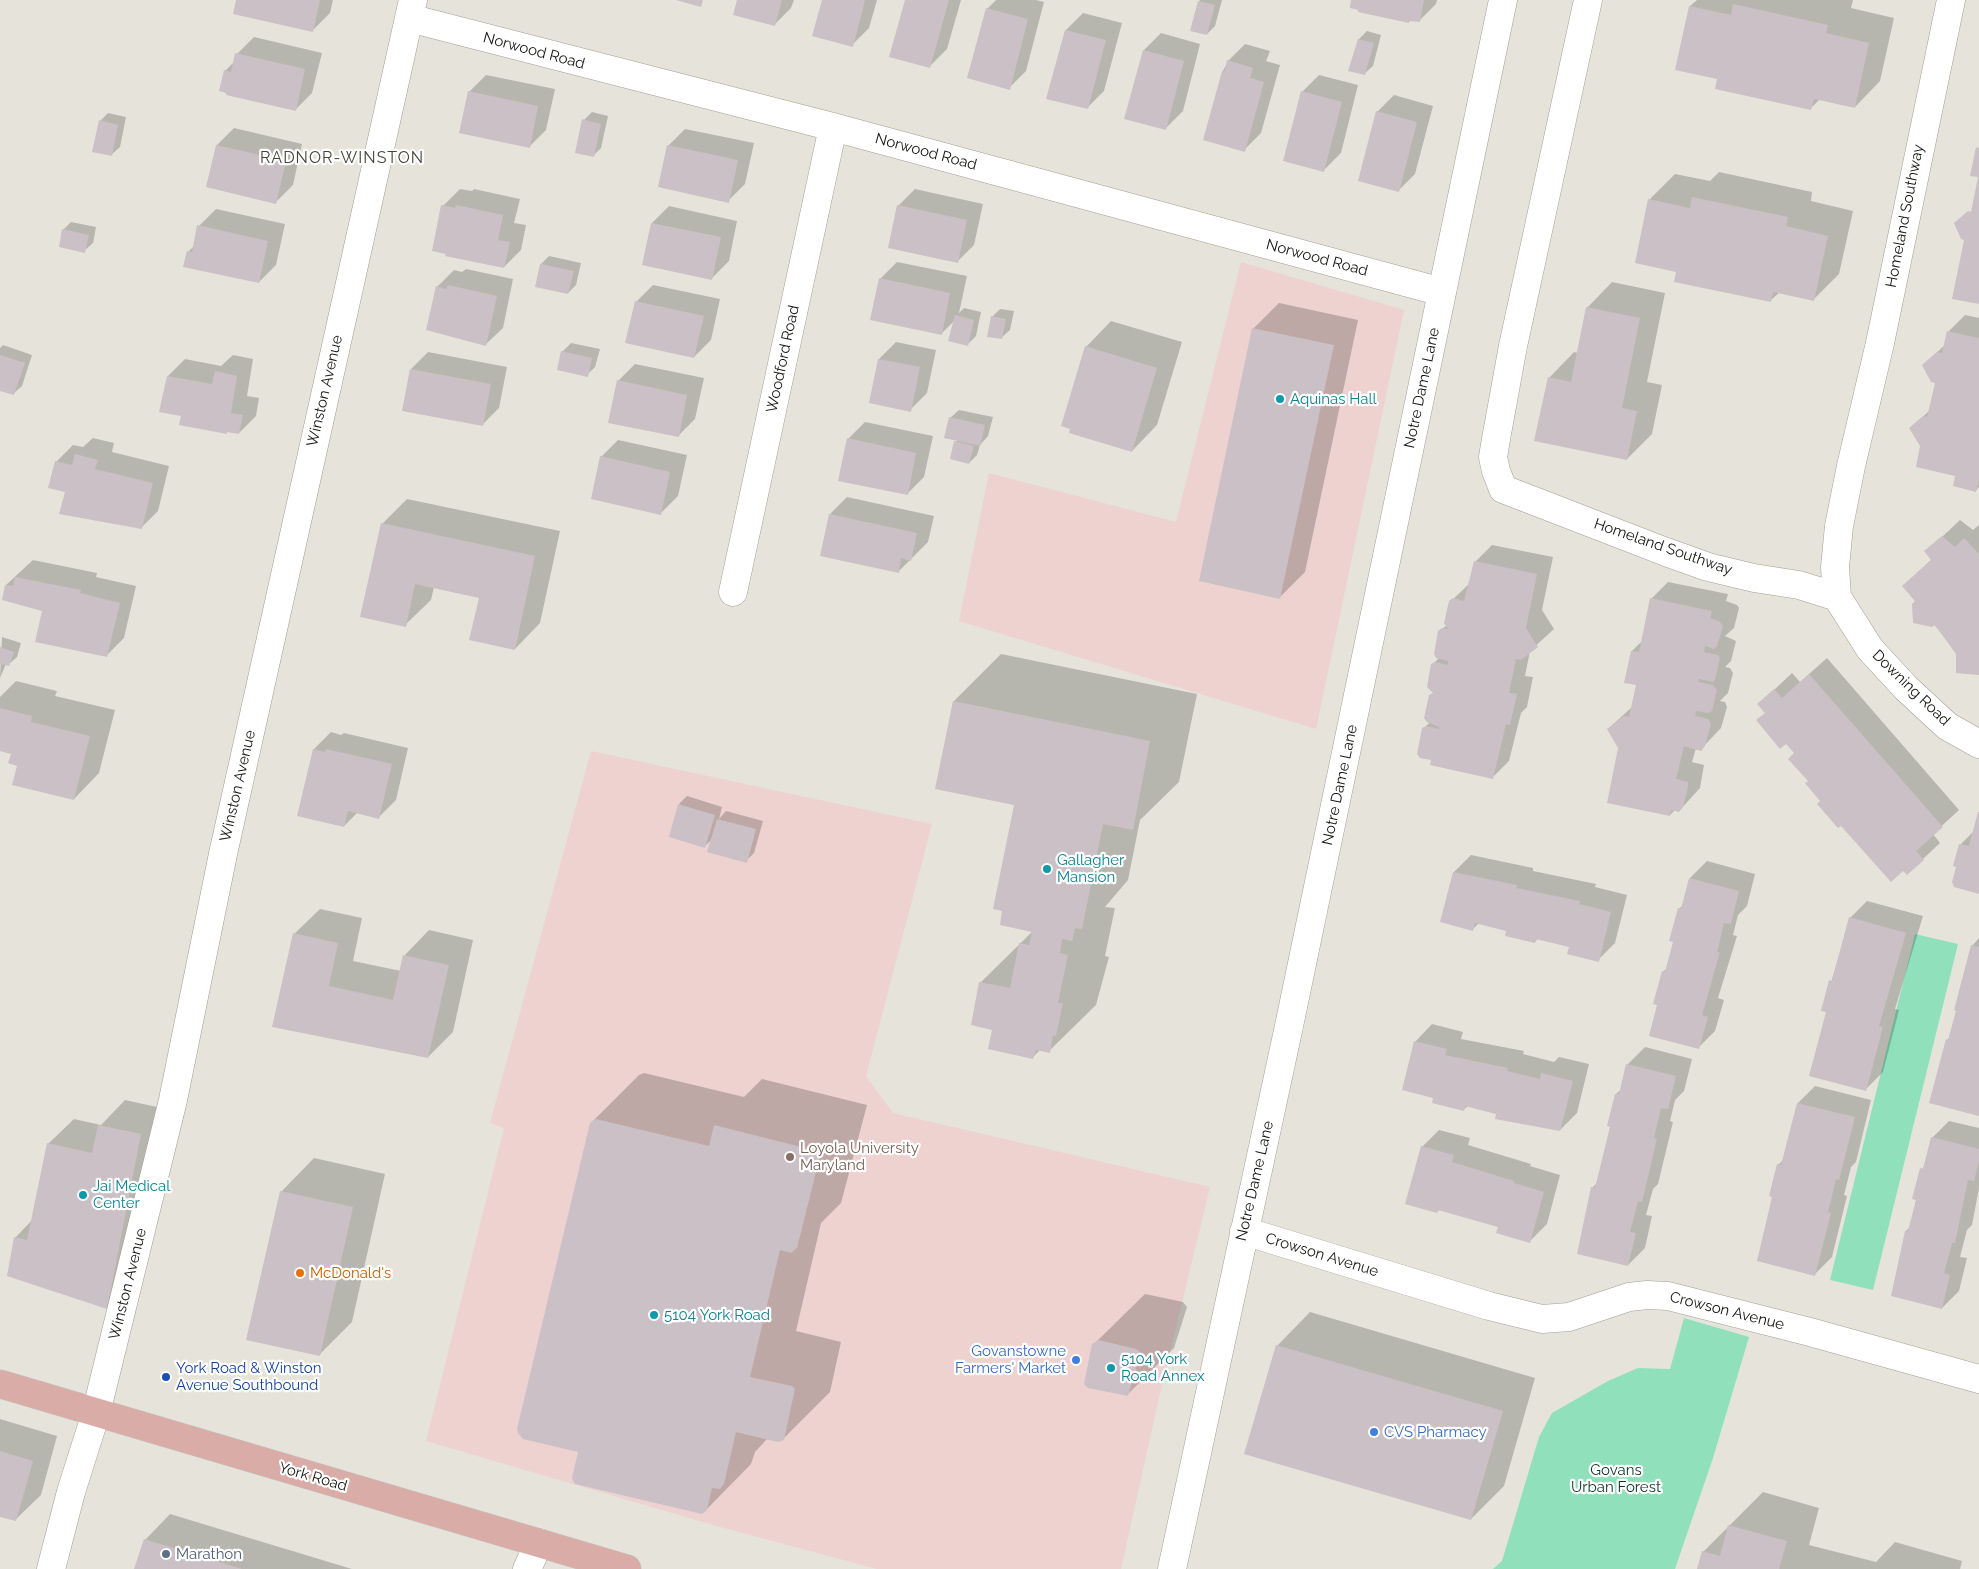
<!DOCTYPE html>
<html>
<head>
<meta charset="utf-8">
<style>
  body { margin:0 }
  canvas { display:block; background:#e5e3da }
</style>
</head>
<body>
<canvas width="1979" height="1569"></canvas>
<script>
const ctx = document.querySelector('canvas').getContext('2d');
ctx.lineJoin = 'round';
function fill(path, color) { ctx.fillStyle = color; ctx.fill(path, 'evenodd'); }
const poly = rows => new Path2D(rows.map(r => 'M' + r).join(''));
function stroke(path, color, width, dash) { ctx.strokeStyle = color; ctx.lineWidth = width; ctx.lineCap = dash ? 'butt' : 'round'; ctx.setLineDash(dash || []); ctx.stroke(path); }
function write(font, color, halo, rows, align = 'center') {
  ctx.font = font + ' Raleway,sans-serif'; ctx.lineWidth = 4.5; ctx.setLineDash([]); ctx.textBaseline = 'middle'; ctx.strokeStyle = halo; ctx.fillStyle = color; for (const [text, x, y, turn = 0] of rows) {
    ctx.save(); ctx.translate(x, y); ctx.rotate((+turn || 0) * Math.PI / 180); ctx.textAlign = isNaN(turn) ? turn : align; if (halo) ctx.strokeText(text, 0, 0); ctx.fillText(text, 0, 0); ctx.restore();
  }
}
const education = poly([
  [1241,262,1404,310,1316,729,959,621,989,473,1176,522],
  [591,751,932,824,866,1076,893,1113,1210,1187,1158,1402,1121,1569,877,1569,713,1525,426,1441,504,1128,490,1123]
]);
const green = poly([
  [1915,934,1958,944,1873,1290,1830,1280],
  [1684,1318,1749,1337,1713,1458,1675,1569,1493,1569,1502,1561,1539,1437,1552,1413,1608,1381,1638,1368,1670,1369]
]);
const shadow = poly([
  [238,0,333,0,330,13,313,30],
  [738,0,794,0,791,8,774,25],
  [823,0,877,0,869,28,852,45],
  [906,0,961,0,947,49,930,66],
  [996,0,1036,0,1044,2,1026,71,1009,88,987,9],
  [1200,0,1222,0,1215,26,1207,34,1199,2],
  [1353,0,1437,0,1436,4,1419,21,1411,20,1409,22],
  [1697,0,1853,0,1851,8,1894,18,1880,81,1855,107,1820,99,1811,108,1718,78,1690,6],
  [1083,13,1122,23,1104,91,1087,108,1066,30],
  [1367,31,1381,35,1373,66,1364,74,1350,70,1359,39],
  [1161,33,1200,44,1183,111,1166,128,1144,50],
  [254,37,322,53,312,93,295,110,225,71,235,61,237,54],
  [1245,44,1270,51,1266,61,1280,65,1261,133,1244,150,1223,71,1228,61],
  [486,75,555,89,546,130,529,147,469,92],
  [1319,75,1358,85,1341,153,1324,170,1302,92],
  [1394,95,1433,106,1415,174,1398,191,1377,112],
  [592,112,608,116,601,148,593,156,584,120],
  [108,113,126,117,120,147,111,155,100,121],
  [234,128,302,144,293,185,276,202,207,186,217,145],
  [685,129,754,143,745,184,728,201,668,146],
  [1719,172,1812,192,1811,201,1853,211,1839,274,1814,299,1780,292,1770,301,1678,271,1636,262,1650,199,1675,174,1710,181],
  [460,189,472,191,474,189,520,199,514,223,526,225,521,250,504,267,443,206],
  [915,189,983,204,974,245,957,262,898,206],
  [669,206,737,221,729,261,712,278,652,223],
  [216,209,285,224,276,265,259,282,188,252,195,245,199,226],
  [71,222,96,227,93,243,84,251,63,230],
  [549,256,581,263,576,285,568,293,541,264],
  [897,262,967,276,959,313,964,308,981,312,976,336,968,344,955,320,941,334,880,279],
  [466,269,513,279,503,328,486,344,437,287,454,270,462,272],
  [1612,282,1665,293,1647,382,1662,385,1652,434,1627,459,1549,378,1574,352,1578,353,1587,308],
  [653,285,720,299,711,340,694,357,636,302],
  [1279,303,1358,320,1305,572,1280,597,1253,329],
  [1000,309,1014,311,1010,330,1001,338,992,317],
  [1965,315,1979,318,1979,487,1976,490,1922,446,1911,428,1930,410,1936,382,1923,365,1946,344,1948,332],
  [1111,321,1182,342,1157,425,1132,451,1086,347],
  [896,342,936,350,927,393,910,410,879,359],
  [571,343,600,349,595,367,587,375,562,352],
  [3,345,32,355,22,386,13,394,0,390,0,348],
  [428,352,507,367,499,408,482,425,411,369],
  [233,355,253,359,247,396,259,398,256,416,239,433,182,415,168,376,185,359,221,366],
  [635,364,704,378,695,419,678,436,618,381],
  [959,410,993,417,988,436,980,445,977,455,969,463,956,442,958,440,950,418],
  [865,422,933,436,924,477,907,494,848,439],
  [93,438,114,443,112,452,169,466,158,511,141,528,67,491,56,462,73,445,83,447],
  [618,440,687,455,678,496,661,513,601,457],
  [847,497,934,516,928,542,898,572,830,514],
  [407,499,560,531,540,623,515,649,480,597,434,587,431,600,405,625,382,524],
  [1960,520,1973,530,1979,525,1979,673,1958,654,1903,586,1932,559,1926,552],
  [1492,545,1553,557,1542,610,1554,629,1530,651,1525,676,1533,677,1527,707,1521,713,1509,761,1492,778,1433,759,1423,729,1429,723,1434,692,1432,665,1440,657,1439,632,1447,625,1450,602,1470,583,1475,562],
  [33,560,97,573,96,577,136,586,124,638,107,655,6,585],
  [1668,582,1728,594,1726,601,1737,605,1739,608,1734,628,1725,636,1736,641,1731,661,1725,667,1730,668,1733,673,1728,693,1720,701,1725,702,1727,707,1721,728,1701,749,1696,748,1692,762,1704,765,1700,788,1679,811,1675,810,1670,815,1608,729,1632,707,1637,685,1632,651,1642,641,1651,599],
  [2,637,21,643,17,657,8,665,6,664,0,678],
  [1001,654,1197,694,1179,782,1140,820,1128,880,1105,907,1115,908,1105,956,1109,957,1096,1005,1049,1051,1040,1050,1033,1057,993,1029,980,983,1033,931,1016,804,936,788,954,701],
  [1827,658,1959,810,1933,834,1940,843,1923,859,1822,801,1796,753,1759,704,1792,673,1800,682],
  [16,681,57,691,55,696,115,710,99,773,74,799,19,765,12,753,0,750,0,697],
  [331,732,341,735,344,733,408,748,396,800,379,817,358,812,344,826,314,749],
  [687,796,722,807,719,819,726,811,763,821,754,853,746,861,712,839,704,847,679,804],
  [1979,815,1979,893,1961,844,1975,830],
  [1471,855,1533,868,1533,871,1596,884,1595,887,1627,895,1615,943,1598,960,1570,946,1538,938,1535,942,1507,930,1479,923,1473,929,1454,872],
  [1707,861,1755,874,1747,906,1738,915,1733,935,1737,936,1718,998,1724,1000,1715,1031,1698,1048,1659,1004,1663,972,1668,967,1675,941,1679,909,1684,904,1690,878],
  [1867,901,1923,916,1895,1009,1899,1010,1883,1072,1866,1089,1828,1011,1823,1010,1850,918],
  [320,909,362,918,353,961,401,971,404,956,429,930,473,940,453,1032,428,1057,274,1026,294,934],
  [1979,938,1979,1115,1947,1040,1950,1037,1972,946],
  [1432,1024,1463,1032,1461,1039,1524,1051,1523,1054,1554,1062,1559,1057,1589,1064,1577,1113,1560,1130,1468,1106,1463,1110,1435,1097,1415,1042],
  [1645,1047,1692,1059,1684,1091,1675,1100,1670,1121,1673,1122,1658,1184,1653,1189,1646,1215,1652,1216,1645,1248,1628,1265,1592,1188,1598,1182,1612,1126,1616,1094,1622,1089,1628,1064],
  [644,1073,744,1097,762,1079,867,1105,841,1203,821,1223,796,1331,841,1342,830,1392,783,1439,768,1438,755,1452,751,1464,704,1512,580,1451,518,1429,592,1122,639,1075],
  [1815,1086,1871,1100,1856,1162,1851,1167,1844,1195,1847,1196,1832,1257,1815,1274,1774,1197,1778,1165,1784,1159,1798,1103],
  [125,1100,166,1109,132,1283,107,1308,15,1238,32,1220,48,1144,74,1119,101,1125],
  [1949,1121,1979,1128,1979,1188,1972,1225,1967,1230,1960,1257,1967,1258,1959,1291,1942,1308,1906,1231,1911,1226,1922,1169,1926,1165,1932,1138],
  [1439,1130,1470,1138,1468,1145,1531,1164,1530,1166,1560,1175,1547,1224,1530,1241,1500,1226,1440,1209,1437,1212,1422,1147],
  [314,1158,385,1174,352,1322,319,1355,281,1192],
  [1145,1294,1183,1302,1187,1307,1174,1348,1127,1395,1093,1345],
  [1310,1312,1535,1378,1504,1486,1471,1519,1277,1346],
  [0,1419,57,1436,41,1495,15,1520,0,1516],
  [1763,1492,1819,1508,1809,1545,1876,1562,1895,1542,1962,1561,1960,1569,1699,1569,1703,1552],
  [170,1514,352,1569,136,1569,145,1540]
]);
const building = poly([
  [236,0,320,0,313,32,233,14],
  [676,0,703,0,701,7],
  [737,0,782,0,775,26,733,15],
  [822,0,865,0,853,47,812,36],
  [905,0,949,0,930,68,889,57],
  [1351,0,1424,0,1420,22,1409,21,1409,23,1358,12,1358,10,1350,8],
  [1198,1,1215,5,1207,35,1190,31],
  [1733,4,1828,25,1826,33,1869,43,1855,108,1814,99,1811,110,1715,89,1717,79,1675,70,1689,6,1731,15],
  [986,8,1028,19,1010,90,967,78],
  [1065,30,1106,40,1088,109,1046,99],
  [1358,39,1374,43,1365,75,1348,71],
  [1143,50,1184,61,1166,130,1124,119],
  [235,53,305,69,296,111,226,95,226,93,219,91,224,70,231,72],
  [1227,60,1253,68,1250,78,1264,82,1245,152,1203,140,1222,71,1225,71],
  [468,91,538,106,530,148,459,133],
  [1301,91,1342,102,1324,172,1283,161],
  [1376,111,1417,122,1399,192,1358,181],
  [582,119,601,124,594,157,575,153],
  [99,120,118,125,112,156,92,152],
  [216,145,286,161,276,204,206,187],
  [667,145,738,160,729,203,658,187],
  [1976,147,1979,148,1979,304,1952,299,1964,240,1961,239,1954,223,1968,211,1971,212,1978,177,1970,176],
  [1692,197,1788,217,1786,226,1828,236,1814,301,1773,292,1771,302,1674,282,1676,272,1635,263,1648,199,1690,208],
  [441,205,455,208,456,205,503,215,498,240,510,242,504,268,445,256,446,254,432,251],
  [897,205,967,220,958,263,888,248],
  [651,223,721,237,712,280,642,265],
  [197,225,268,241,259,283,183,267,187,251,192,252],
  [62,229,89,235,85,253,59,247],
  [540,264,574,271,568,294,535,287],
  [879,278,950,293,942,335,870,320],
  [448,285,497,296,486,346,426,330,436,286,446,289],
  [635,301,704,316,694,358,625,343],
  [1586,307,1640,318,1622,408,1637,411,1627,460,1534,441,1548,377,1571,382],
  [955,315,974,320,968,346,948,341],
  [991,316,1006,319,1002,339,987,337],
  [1252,328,1334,345,1280,599,1199,581],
  [1947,331,1979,338,1979,479,1976,492,1953,486,1955,476,1916,467,1920,446,1909,428,1923,416,1927,417,1935,383,1931,382,1922,365,1937,352,1942,353],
  [1085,346,1157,368,1132,452,1069,433,1070,429,1061,426],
  [561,351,592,358,588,377,557,370],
  [0,355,25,363,14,395,0,391],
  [878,359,920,367,911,412,869,403],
  [410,369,491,384,483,426,402,411],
  [215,371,237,376,231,413,243,415,239,434,227,432,227,434,179,425,181,416,159,412,167,376,212,384],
  [617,380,687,395,679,437,608,423],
  [949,417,985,425,980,446,944,438],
  [847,438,916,453,908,495,838,481],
  [954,441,974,446,969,464,950,459],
  [75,454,98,460,95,469,153,483,142,529,59,514,65,492,48,488,55,461,72,465],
  [600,456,670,472,661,515,591,499],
  [829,514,917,533,911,561,901,558,899,573,820,556],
  [381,523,535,556,515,650,469,640,479,598,415,584,406,627,360,617],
  [1942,536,1955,547,1964,538,1979,554,1979,675,1956,673,1956,654,1935,625,1932,627,1913,623,1912,604,1915,601,1902,586,1931,560,1924,551],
  [1474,561,1537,574,1526,628,1538,647,1521,660,1516,659,1509,693,1517,694,1510,725,1506,724,1493,779,1430,765,1431,760,1420,758,1417,754,1422,728,1426,726,1439,729,1439,727,1427,722,1424,718,1429,695,1433,693,1427,687,1431,664,1435,662,1448,665,1448,661,1436,658,1434,654,1438,631,1442,628,1448,629,1444,623,1449,601,1453,598,1464,601],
  [15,577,81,590,80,593,120,603,107,657,35,642,42,611,2,600,5,585,13,586],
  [1650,598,1712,611,1710,618,1720,622,1723,626,1717,646,1714,649,1705,646,1704,652,1718,655,1720,658,1715,679,1713,682,1699,679,1698,682,1713,685,1717,690,1712,711,1708,713,1696,711,1695,716,1708,719,1711,724,1705,746,1701,751,1684,746,1676,779,1688,782,1688,787,1683,807,1679,812,1671,810,1670,816,1607,803,1618,748,1607,729,1624,716,1629,717,1636,685,1624,683,1631,651,1639,652],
  [0,647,14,652,9,666,0,664],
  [1809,674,1943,827,1916,851,1924,860,1907,875,1903,871,1891,882,1841,826,1838,828,1817,804,1820,801,1805,783,1808,781,1788,759,1794,753,1786,744,1780,749,1756,720,1765,713,1757,704,1774,689,1782,698],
  [953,701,1150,741,1133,830,1103,824,1082,929,1075,928,1072,941,1062,939,1060,953,1068,955,1058,1003,1063,1003,1056,1036,1053,1035,1050,1053,1036,1050,1033,1059,988,1049,992,1030,971,1025,979,982,1010,988,1019,943,1029,945,1032,932,1000,925,1002,911,993,909,1014,805,935,789],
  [0,708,32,716,31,722,90,736,74,800,12,785,17,766,8,763,11,754,0,751],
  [313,749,325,752,326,749,392,764,379,819,348,811,344,827,297,816],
  [678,804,715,815,705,848,669,837],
  [1978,812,1979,812,1979,894,1954,887,1952,882,1956,867,1953,866,1959,844,1969,846],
  [717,819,756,829,747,863,707,852],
  [1453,872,1517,885,1516,888,1580,901,1579,904,1611,912,1599,962,1567,954,1569,947,1536,939,1535,943,1505,936,1506,931,1475,923,1473,931,1440,922],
  [1689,878,1739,891,1731,924,1724,923,1717,952,1720,952,1702,1015,1708,1017,1699,1049,1649,1036,1657,1005,1653,1004,1662,971,1665,972,1673,942,1669,941,1678,908,1681,909],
  [1849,917,1906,933,1879,1026,1883,1027,1866,1091,1809,1076,1826,1012,1821,1011,1829,980,1832,981],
  [293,933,338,943,329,986,393,1000,403,955,449,965,428,1058,272,1027],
  [1971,945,1979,947,1979,1116,1929,1103,1946,1039,1948,1040,1956,1011,1954,1010],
  [1414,1041,1447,1049,1445,1055,1508,1068,1507,1071,1540,1079,1541,1073,1573,1081,1560,1131,1495,1119,1496,1114,1465,1106,1464,1111,1432,1103,1433,1098,1402,1090],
  [1626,1064,1676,1076,1668,1109,1661,1108,1654,1138,1657,1139,1642,1202,1638,1201,1630,1232,1636,1233,1628,1266,1577,1254,1591,1187,1595,1188,1610,1127,1607,1126,1615,1094,1619,1094],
  [1797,1103,1855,1117,1839,1180,1836,1179,1828,1212,1831,1213,1815,1276,1757,1261,1772,1197,1769,1196,1777,1164,1781,1165],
  [596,1119,709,1146,714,1125,821,1152,797,1248,791,1253,780,1250,750,1377,792,1386,795,1389,784,1440,778,1442,736,1432,724,1484,720,1489,712,1488,707,1510,702,1514,575,1484,572,1478,578,1452,523,1439,518,1433,517,1429,590,1123],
  [98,1125,141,1134,107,1309,7,1276,14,1237,27,1240,47,1143,92,1153],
  [1931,1137,1979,1149,1979,1161,1974,1181,1968,1180,1955,1243,1952,1243,1944,1273,1950,1275,1942,1309,1891,1296,1905,1231,1908,1231,1916,1200,1912,1199,1920,1168,1923,1169],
  [1421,1146,1454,1155,1452,1162,1514,1181,1514,1183,1544,1192,1530,1243,1496,1233,1498,1227,1438,1210,1437,1213,1405,1204],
  [280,1191,353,1207,320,1356,246,1340],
  [1099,1340,1136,1349,1139,1351,1140,1355,1128,1396,1088,1388,1084,1384,1092,1344],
  [1276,1345,1503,1411,1471,1520,1244,1454],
  [0,1451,33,1461,16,1521,0,1517],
  [1728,1525,1787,1541,1779,1569,1697,1569,1702,1551,1720,1556],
  [144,1539,242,1569,134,1569]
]);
const minor = poly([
  [1588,0,1513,346,1496,439,1493,457,1496,471,1503,489,1666,552,1708,567,1754,578,1799,585,1837,597],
  [1951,0,1880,343,1851,466,1839,526,1835,567,1837,597,1870,649,1906,688,1947,726,1979,744],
  [409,18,833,127,1442,292],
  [733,592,833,127],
  [1244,1231,1489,1306,1542,1319,1569,1317,1629,1297,1647,1295,1668,1296,1810,1332,1979,1379],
  [51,1569,71,1492,96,1413,173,1100,223,854,413,0],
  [527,1569,539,1543],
  [1172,1569,1289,1026,1503,0]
]);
const major = poly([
  [0,1384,627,1569]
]);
const markers = [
  [1280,399,5,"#0f9aa8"],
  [1047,869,5,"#0f9aa8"],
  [790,1157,5,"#8d6e63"],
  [83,1195,5,"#0f9aa8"],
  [300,1273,5,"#e8710a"],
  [654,1315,5,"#0f9aa8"],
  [1076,1360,5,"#3f7fe0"],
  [1111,1368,5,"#0f9aa8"],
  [166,1377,5,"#1a4fb4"],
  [1374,1432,5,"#3f7fe0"],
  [166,1554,5,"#5c6f8a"]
];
const streetNames = [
  ["Norwood Road",534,51,15],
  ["Norwood Road",926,152,15],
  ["Homeland Southway",1905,216,-79],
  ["Norwood Road",1317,258,15],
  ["Woodford Road",783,359,-78],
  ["Notre Dame Lane",1422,388,-78],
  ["Winston Avenue",325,391,-77],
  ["Homeland Southway",1663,547,19],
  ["Downing Road",1911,688,44],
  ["Notre Dame Lane",1340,785,-78],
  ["Winston Avenue",238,786,-77],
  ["Notre Dame Lane",1255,1181,-77],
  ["Crowson Avenue",1322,1255,17],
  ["Winston Avenue",128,1284,-76],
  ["Crowson Avenue",1727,1311,14],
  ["York Road",313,1477,16]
];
const cultureNames = [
  ["Aquinas Hall",1290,399],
  ["Gallagher",1057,860],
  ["Mansion",1057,877],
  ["Jai Medical",93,1186],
  ["Center",93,1203],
  ["5104 York Road",664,1315],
  ["5104 York",1121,1359],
  ["Road Annex",1121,1376]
];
const educationNames = [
  ["Loyola University",800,1148],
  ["Maryland",800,1165]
];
const foodNames = [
  ["McDonald's",310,1273]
];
const shopNames = [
  ["Govanstowne",1066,1351],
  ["Farmers' Market",1066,1368],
  ["CVS Pharmacy",1384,1432,"left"]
];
const transitNames = [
  ["York Road & Winston",176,1368],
  ["Avenue Southbound",176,1385]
];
const parkNames = [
  ["Govans",1616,1470],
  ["Urban Forest",1616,1487]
];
const serviceNames = [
  ["Marathon",176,1554]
];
const neighbourhoodNames = [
  ["RADNOR-WINSTON",342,158]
];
fill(education, '#edd2d0');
fill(green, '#90e1bb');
fill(shadow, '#0003');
fill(building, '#cac0c5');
stroke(minor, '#a19f97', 29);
stroke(major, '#c2c2c1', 29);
stroke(minor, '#fff', 28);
stroke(major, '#daaca7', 28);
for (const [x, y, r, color] of markers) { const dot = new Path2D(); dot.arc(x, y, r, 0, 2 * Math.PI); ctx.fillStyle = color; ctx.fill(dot); stroke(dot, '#fff', 2); }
write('15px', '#161512', '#fff', streetNames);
write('15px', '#0d838f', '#fff', cultureNames, 'left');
write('15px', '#785e54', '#fff', educationNames, 'left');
write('15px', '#c56008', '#fff', foodNames, 'left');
write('15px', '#366cbe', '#fff', shopNames, 'right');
write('15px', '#164399', '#fff', transitNames, 'left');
write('15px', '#0c3525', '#fff', parkNames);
write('15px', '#4e5e75', '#fff', serviceNames, 'left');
ctx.letterSpacing = '1px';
write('16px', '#44433b', '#fff', neighbourhoodNames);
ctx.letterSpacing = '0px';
</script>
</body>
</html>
